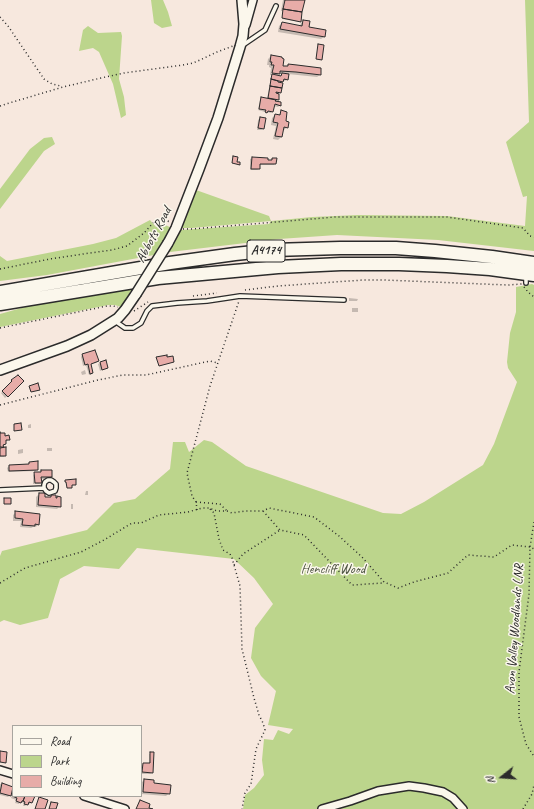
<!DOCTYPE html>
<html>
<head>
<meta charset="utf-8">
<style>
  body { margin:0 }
  #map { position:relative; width:534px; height:809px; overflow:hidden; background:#f7e8de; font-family:Caveat,sans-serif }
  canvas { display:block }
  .legend { position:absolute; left:12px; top:725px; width:130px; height:72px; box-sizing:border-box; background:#fbf7ec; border:1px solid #a8a59f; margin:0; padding:5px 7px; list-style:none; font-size:12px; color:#2b2b2b }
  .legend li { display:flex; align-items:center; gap:8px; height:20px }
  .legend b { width:20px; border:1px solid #a8a59f }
  .north { position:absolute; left:482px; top:757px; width:40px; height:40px; -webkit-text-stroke:3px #fbf7ec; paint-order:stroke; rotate:253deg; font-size:11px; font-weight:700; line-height:16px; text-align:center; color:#2b2b2b }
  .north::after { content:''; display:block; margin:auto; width:14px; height:18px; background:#2b2b2b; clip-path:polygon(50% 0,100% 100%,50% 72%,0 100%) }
</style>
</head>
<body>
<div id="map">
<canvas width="534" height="809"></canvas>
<ul class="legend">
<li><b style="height:5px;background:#fbf7ec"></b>Road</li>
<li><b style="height:11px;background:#bcd58c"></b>Park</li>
<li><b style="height:11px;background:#e7aca8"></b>Building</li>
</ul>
<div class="north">N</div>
</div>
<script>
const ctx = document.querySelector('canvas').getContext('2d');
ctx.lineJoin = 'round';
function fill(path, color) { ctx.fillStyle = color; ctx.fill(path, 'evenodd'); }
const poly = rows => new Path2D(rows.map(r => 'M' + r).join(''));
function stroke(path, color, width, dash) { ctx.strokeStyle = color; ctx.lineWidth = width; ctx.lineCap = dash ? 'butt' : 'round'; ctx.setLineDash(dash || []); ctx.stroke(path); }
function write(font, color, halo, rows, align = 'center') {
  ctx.font = font + ' Caveat,sans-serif'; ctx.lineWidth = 3; ctx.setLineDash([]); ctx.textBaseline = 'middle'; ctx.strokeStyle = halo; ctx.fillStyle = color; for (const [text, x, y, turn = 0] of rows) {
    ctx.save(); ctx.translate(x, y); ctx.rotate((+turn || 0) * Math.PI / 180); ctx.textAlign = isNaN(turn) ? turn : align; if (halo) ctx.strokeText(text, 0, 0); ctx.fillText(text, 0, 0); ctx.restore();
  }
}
const green = poly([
  [151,0,163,0,168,12,172,26,162,28,154,23],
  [525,0,534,0,534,251,438,240,337,235,279,239,170,252,138,258,47,275,0,281,0,256,7,261,93,244,116,238,150,220,156,227,163,224,172,228,165,243,175,242,181,230,269,224,271,221,192,228,181,228,196,190,269,216,271,221,312,217,358,215,447,216,525,226,527,196,523,197,506,142,529,122],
  [88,26,98,33,121,32,122,36,119,79,124,97,126,115,121,118,113,84,99,52,93,48,79,51,83,30],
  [52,137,55,144,44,151,0,209,0,189,30,149,44,138],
  [532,284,534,285,534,809,243,809,245,795,254,788,264,775,262,760,264,739,273,740,278,730,289,734,293,729,268,725,276,691,261,676,251,658,255,628,273,604,254,578,234,559,137,548,119,569,84,566,60,579,48,618,20,625,4,620,0,622,0,556,2,551,87,530,114,503,135,499,170,469,173,442,185,442,189,452,204,440,212,442,246,466,383,513,401,514,424,502,483,465,494,444,517,382,508,368,507,362,510,333,516,312,516,287],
  [134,286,121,307,115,305,108,305,0,327,0,314,54,299]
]);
const shadow = poly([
  [283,0,304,0,300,22,282,19,283,11,281,11],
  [303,21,308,28,324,37,321,39,278,32,279,26,282,23,300,26,301,23],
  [271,56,282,67,287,67,288,65,320,75,317,77,288,74,287,79,285,81,282,80,280,84,280,93,278,95,278,100,276,102,280,105,278,107,273,106,272,111,271,113,266,112,265,114,265,112,258,110,260,100,262,98,267,99,271,77,272,75,270,75,271,68,269,67,269,65,267,65,268,59],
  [279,74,282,74,281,77,276,76],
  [281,112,287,127,284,130,283,129,281,137,278,140,273,139,276,126,271,125,272,118,275,115,278,116],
  [260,118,264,119,263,129,261,130,257,130,258,120],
  [252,158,267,161,270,161,272,159,275,163,274,165,259,165,259,169,257,170,250,170,250,159],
  [349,298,358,299,357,301,349,301],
  [352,308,358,308,358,312,352,312],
  [82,355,98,361,96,363,90,364,92,373,91,375,89,375,86,365,83,366,81,357],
  [105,361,107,367,105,369,100,371,98,364,100,363],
  [85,370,86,374,82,375,81,372],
  [18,376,23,381,5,398,1,393,11,384,10,383],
  [31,424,31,428,28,428,28,425],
  [0,434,9,439,7,441,5,441,5,444,3,446,5,455,4,457,0,457],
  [47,448,52,448,52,451,47,451],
  [23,449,23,453,18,454,18,450],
  [29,463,37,469,36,471,8,472,7,468,9,466,28,464],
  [42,471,51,477,50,479,40,479,41,483,39,484,33,484,33,475,35,473,40,473],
  [86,491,88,491,88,495,85,495],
  [39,494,44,498,49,498,51,496,54,500,57,497,60,506,57,509,36,507,36,497],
  [71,504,73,504,73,509,71,509],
  [16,512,38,524,36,527,33,527,31,528,20,527,21,521,13,521,13,515],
  [151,753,152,773,150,774,141,774,142,765,143,764,149,764,149,754],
  [144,780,153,784,169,793,166,796,141,794,141,783],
  [0,784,12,788,10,795,8,797,0,795],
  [13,792,13,796,31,802,30,804,28,803,25,806,23,806,24,803,20,802,19,804,15,803,16,800,11,798]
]);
const building = poly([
  [285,0,305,0,302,12,283,9,285,0],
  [283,9,302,12,301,22,282,18,283,9],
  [303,20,310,21,309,27,326,30,325,37,280,29,282,22,302,26,303,20],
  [318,44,324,45,322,60,316,59,318,44],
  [271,55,282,57,282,58,284,59,283,66,288,66,288,64,297,65,321,68,321,75,296,72,280,71,280,74,272,73,274,65,271,65,272,62,270,62,271,55],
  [282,73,289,74,288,80,284,79,283,82,271,79,272,74,281,76,282,73],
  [271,79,278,81,278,82,283,83,282,88,270,86,271,79],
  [270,86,282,88,281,93,276,92,276,93,279,94,279,100,268,98,270,86],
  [261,97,276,100,275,101,281,102,281,106,275,104,273,112,268,111,267,113,265,112,266,110,259,109,261,97],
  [281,110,287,112,286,121,289,122,288,128,284,127,282,137,275,136,278,123,273,122,275,114,280,115,281,110],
  [260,117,266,118,264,129,258,128,260,117],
  [233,156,238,157,237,162,240,162,240,165,232,163,233,156],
  [252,157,268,158,268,160,272,160,272,158,277,158,276,164,260,164,260,169,251,169,252,157],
  [95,350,99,361,91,364,93,373,90,374,88,364,85,365,82,354,95,350],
  [167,355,167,357,173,356,174,362,159,366,156,357,167,355],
  [106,360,108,368,102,370,100,362,106,360],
  [18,375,24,381,8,397,2,391,12,381,11,380,18,375],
  [38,383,40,390,31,392,29,386,38,383],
  [21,423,22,430,14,431,14,424,21,423],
  [0,432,0,433,5,433,5,436,9,435,10,440,6,440,6,444,3,445,4,447,0,447,0,432],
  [6,447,6,456,0,456,0,448,6,447],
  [38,461,38,470,9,471,9,465,29,464,29,462,38,461],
  [41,470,52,470,52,477,41,477,42,483,35,483,34,472,41,472,41,470],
  [76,479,76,485,72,485,72,488,67,488,66,482,65,482,65,480,76,479],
  [39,493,45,493,45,497,51,497,51,495,56,495,56,498,57,498,57,496,61,497,61,507,38,505,39,493],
  [4,498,11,498,11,504,4,504,4,498],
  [15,511,40,514,39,525,35,524,35,526,22,525,23,519,15,518,15,511],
  [0,751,7,752,6,763,0,762,0,751],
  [150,752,154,752,153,773,142,772,143,763,150,763,150,752],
  [144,779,154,780,154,783,171,785,170,794,143,792,144,779],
  [2,783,13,787,11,796,0,793,2,783],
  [13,794,13,796,25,796,23,801,22,801,21,803,16,801,17,798,12,796,13,794],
  [25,796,35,796,32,803,29,802,28,805,24,804,25,802,23,801,25,796],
  [39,797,48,800,45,809,35,809,39,797],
  [140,800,150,804,149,808,153,809,136,809,140,800],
  [51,802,58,803,56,809,49,809,51,802]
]);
const path = poly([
  [0,17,8,26,44,79,52,84,61,86],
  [0,106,6,104,63,87,101,78,124,73,183,65,193,63,200,60,217,52,233,46],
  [183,229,192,229,335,217,447,217,523,228,530,236,534,237],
  [0,269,50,259,90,253,112,250,127,246,144,233,153,223,163,219,170,222],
  [524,287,528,292,534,297],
  [245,290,278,286,363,280,384,280,458,283,508,285,522,284],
  [193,296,217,293],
  [134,311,148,302],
  [0,328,107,306,113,306,118,307],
  [0,405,98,380,123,375,146,375,210,361,218,363],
  [196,502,220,504,227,511],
  [210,509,214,513,219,539,223,550,230,554,232,558,240,586,242,649,254,698,259,715,263,723,265,730,256,749,251,784,245,793,242,809],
  [197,510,196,502,192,496,187,473,210,386,239,301],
  [263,511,280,530,304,535,352,585,383,583],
  [534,522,530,547,529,594,519,672,519,717,526,744,533,755,534,758],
  [234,565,243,554,280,530],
  [0,583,25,568,81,552,104,540,132,523,141,523,159,515,188,512,202,508,209,508,217,511,227,511,232,513,245,511,263,511,269,508,314,517,339,536,362,557,384,582,398,588,414,582,448,573,468,555,494,557,512,545,530,547,534,549],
  [523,809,532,794,534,785]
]);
const lane = poly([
  [243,45,265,30,276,6],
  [526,275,526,283],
  [115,321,125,328,133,328,141,323,147,311,152,306,177,303,207,301,227,298,240,296,344,300],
  [0,490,44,488,46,491,49,493,55,491,56,488,56,484,54,482,51,480,48,480,45,482,44,485,44,488]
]);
const street = poly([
  [246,25,253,0],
  [0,770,13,774],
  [84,796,125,809],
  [322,809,350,801,378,791,409,786,424,788,443,792,453,798,463,809]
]);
const secondary = poly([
  [168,243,176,228,199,169,218,118,240,47,243,36,244,24,242,0],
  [0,370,67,346,91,335,118,318,125,310,136,294]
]);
const highway = poly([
  [0,292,170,263,235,254,273,250,340,248,396,248,435,251,492,257,534,263],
  [0,304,158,278,278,267,341,264,399,264,447,266,490,269,534,275]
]);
const secondaryBridge = poly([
  [136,294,168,243]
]);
const shields = [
  [266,251,38]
];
const shieldNames = [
  ["A4174",266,251]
];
const streetNames = [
  ["Abbots Road",154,235,-62],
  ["Avon Valley Woodlands LNR",515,629,-86]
];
const parkNames = [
  ["Hencliff Wood",333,569]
];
fill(green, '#bcd58c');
fill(shadow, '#0003');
fill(building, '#e7aca8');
stroke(building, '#2b2b2b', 1);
stroke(lane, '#2b2b2b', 6);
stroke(street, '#2b2b2b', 10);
stroke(secondary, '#2b2b2b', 12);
stroke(highway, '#2b2b2b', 15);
stroke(path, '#2b2b2b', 1.5, [1, 3]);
stroke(lane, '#fbf7ec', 3.5);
stroke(street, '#fbf7ec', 7);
stroke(secondary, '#fbf7ec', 9);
stroke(highway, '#fbf7ec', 12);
stroke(secondaryBridge, '#2b2b2b', 12, []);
stroke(secondaryBridge, '#fbf7ec', 9);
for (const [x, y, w] of shields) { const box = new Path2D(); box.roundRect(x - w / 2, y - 11, w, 22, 3); ctx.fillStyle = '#fbf7ec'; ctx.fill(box); stroke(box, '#2b2b2b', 1); }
write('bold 13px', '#2b2b2b', null, shieldNames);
write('14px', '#2b2b2b', '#fbf7ec', streetNames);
write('14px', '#4f5643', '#fbf7ec', parkNames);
</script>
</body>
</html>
